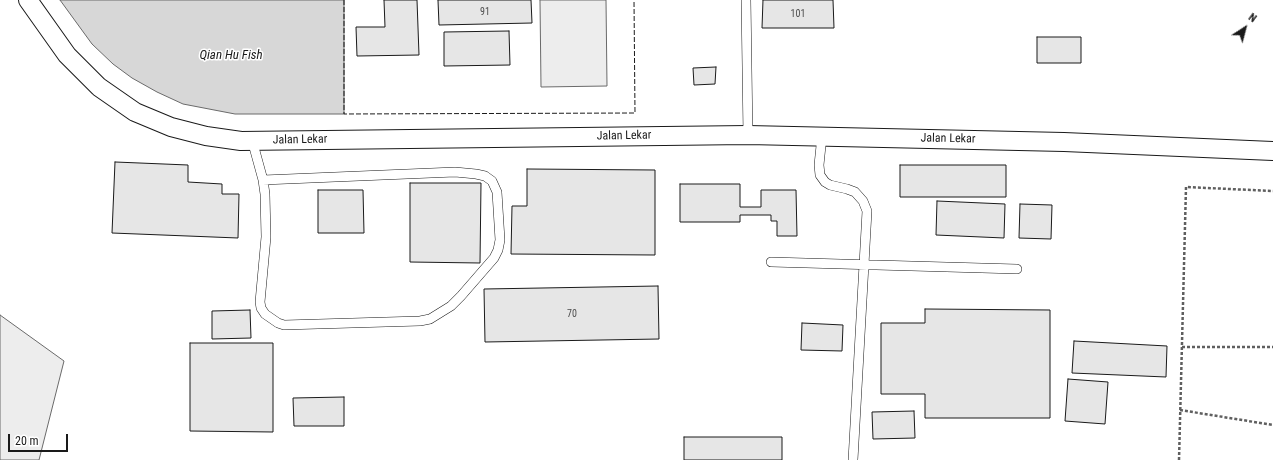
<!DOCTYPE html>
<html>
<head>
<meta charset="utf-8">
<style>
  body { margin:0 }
  #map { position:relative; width:1273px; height:460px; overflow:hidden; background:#fff; font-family:"Roboto Condensed",sans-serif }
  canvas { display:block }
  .north { position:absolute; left:1225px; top:8px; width:40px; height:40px; -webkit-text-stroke:3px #fff; paint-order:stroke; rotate:36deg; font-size:11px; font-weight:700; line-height:16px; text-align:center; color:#1a1a1a }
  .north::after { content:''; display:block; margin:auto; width:14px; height:18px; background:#1a1a1a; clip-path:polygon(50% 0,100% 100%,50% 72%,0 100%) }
  .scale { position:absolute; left:8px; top:434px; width:60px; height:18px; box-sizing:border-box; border:2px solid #1a1a1a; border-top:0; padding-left:5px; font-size:12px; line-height:14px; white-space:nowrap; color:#1a1a1a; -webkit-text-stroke:3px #fff; paint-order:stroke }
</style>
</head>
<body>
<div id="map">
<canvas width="1273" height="460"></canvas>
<div class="north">N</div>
<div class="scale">20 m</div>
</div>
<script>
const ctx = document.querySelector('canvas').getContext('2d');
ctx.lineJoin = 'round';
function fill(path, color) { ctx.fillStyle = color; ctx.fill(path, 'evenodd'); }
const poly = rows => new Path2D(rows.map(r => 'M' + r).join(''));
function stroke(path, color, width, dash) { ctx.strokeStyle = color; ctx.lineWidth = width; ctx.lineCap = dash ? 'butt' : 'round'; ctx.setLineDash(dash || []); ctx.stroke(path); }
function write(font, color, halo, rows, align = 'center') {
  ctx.font = font + ' "Roboto Condensed",sans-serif'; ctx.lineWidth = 3; ctx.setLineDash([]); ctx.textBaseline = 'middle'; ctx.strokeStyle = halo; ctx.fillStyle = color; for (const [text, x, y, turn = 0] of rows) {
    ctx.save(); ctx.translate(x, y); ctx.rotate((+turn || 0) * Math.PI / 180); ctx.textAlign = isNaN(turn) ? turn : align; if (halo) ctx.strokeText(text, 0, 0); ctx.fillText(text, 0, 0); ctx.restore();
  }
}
const built = poly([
  [540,0,606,0,607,86,541,87,540,0],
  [0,315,64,361,39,460,0,460,0,315]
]);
const water = poly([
  [60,0,344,0,344,114,235,114,183,104,157,92,132,78,113,64,92,44,60,0]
]);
const building = poly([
  [384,0,417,0,419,55,357,56,356,27,385,27,384,0],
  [438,0,531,0,532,23,439,25,438,0],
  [763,0,833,0,834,28,762,28,763,0],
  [509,31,510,65,444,66,444,32,509,31],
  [1037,37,1081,37,1081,63,1037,63,1037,37],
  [716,67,715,84,694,85,693,68,716,67],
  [115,162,188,165,188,182,222,184,222,194,239,194,238,238,112,233,115,162],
  [900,165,1006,165,1006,197,900,197,900,165],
  [527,169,655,170,655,255,511,254,512,206,527,206,527,169],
  [410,183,481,183,480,263,410,262,410,183],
  [680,184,740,184,740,207,761,207,761,190,796,190,797,236,777,236,777,221,771,221,771,215,740,215,740,222,680,222,680,184],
  [318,190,363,190,364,233,318,233,318,190],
  [937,201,1005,204,1004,238,936,235,937,201],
  [1020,204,1052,205,1051,239,1019,238,1020,204],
  [658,286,659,339,485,342,484,289,658,286],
  [925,309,1050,310,1050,418,925,418,925,394,881,394,881,323,925,323,925,309],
  [250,310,251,338,212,339,212,311,250,310],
  [802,323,843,325,842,351,801,350,802,323],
  [1074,341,1167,346,1166,377,1072,373,1074,341],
  [190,343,273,343,273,432,190,431,190,343],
  [1068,379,1108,382,1105,424,1065,421,1068,379],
  [344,397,344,426,294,426,293,398,344,397],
  [914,411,915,438,873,439,872,412,914,411],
  [684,437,782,437,782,460,684,460,684,437]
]);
const path = poly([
  [1182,347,1273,347],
  [1180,410,1273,425],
  [1179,460,1186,187,1273,191]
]);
const lane = poly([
  [746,0,748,135],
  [822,136,819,165,820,175,825,182,830,185,847,189,855,192,863,201,867,211,853,460],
  [252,140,263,180,265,194,266,237,260,302,261,308,265,314,278,323,284,325,420,321,430,319,451,306,461,296,494,258,498,250,500,240,497,192,492,181,485,176,476,174,455,172,263,180],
  [771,262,1017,269]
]);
const street = poly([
  [28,0,67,55,99,87,135,112,171,127,206,136,241,141,748,135,1064,142,1273,151]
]);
const fence = poly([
  [344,0,344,114,635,113,634,0]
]);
const numberNames = [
  ["91",485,12],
  ["101",798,14],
  ["70",572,314]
];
const streetNames = [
  ["Jalan Lekar",624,136,-1],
  ["Jalan Lekar",948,139,1],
  ["Jalan Lekar",300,140,-1]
];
const waterNames = [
  ["Qian Hu Fish",231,56]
];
fill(built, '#ededed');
stroke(built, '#6a6a6a', 1);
fill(water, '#d7d7d7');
stroke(water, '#6a6a6a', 1);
fill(building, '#e6e6e6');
stroke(building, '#1a1a1a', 1);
stroke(lane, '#1a1a1a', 10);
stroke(street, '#1a1a1a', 20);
stroke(path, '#5f5f5f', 2.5, [3, 2]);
stroke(lane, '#fff', 9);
stroke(street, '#fff', 18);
stroke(fence, '#1a1a1a', 1, [5, 2]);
write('10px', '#4d4d4d', null, numberNames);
write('12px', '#1a1a1a', '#fff', streetNames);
write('italic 13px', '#1a1a1a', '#fff', waterNames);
</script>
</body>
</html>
